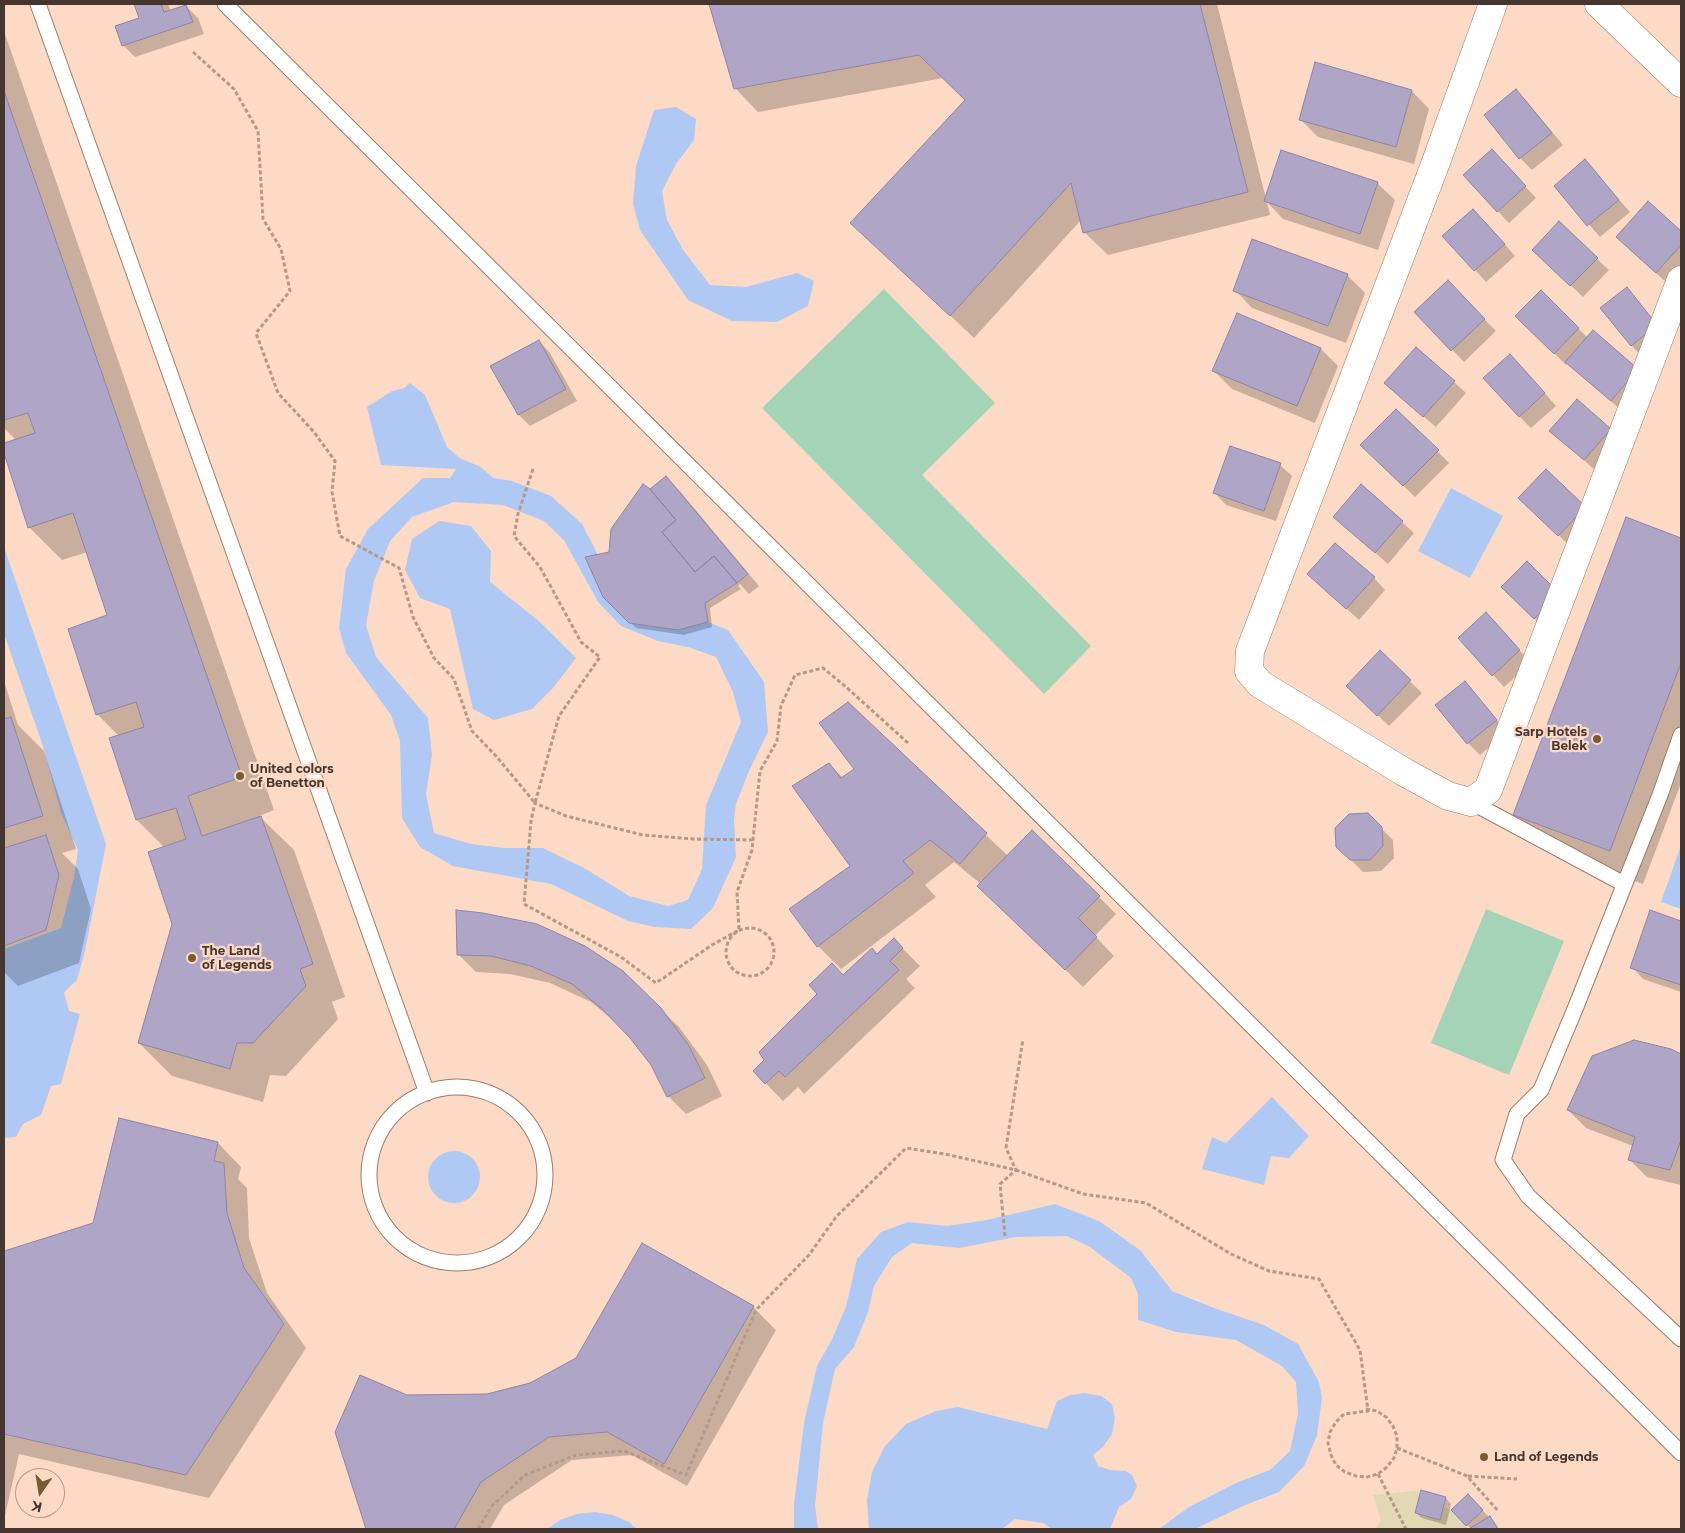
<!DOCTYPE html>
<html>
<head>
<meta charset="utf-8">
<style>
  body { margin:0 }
  #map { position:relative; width:1685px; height:1533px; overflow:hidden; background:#fddac5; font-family:Montserrat,sans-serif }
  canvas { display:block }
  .frame { position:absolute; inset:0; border:5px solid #45372f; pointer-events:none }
  .north { position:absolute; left:15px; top:1468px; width:50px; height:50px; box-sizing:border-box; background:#fddac5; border:1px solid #b39989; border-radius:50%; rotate:193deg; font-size:14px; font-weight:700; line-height:20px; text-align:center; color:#45372f }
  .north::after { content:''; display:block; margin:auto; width:18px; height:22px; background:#795c30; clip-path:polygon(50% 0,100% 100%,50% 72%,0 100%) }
</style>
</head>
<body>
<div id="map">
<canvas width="1685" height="1533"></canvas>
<div class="frame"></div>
<div class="north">K</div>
</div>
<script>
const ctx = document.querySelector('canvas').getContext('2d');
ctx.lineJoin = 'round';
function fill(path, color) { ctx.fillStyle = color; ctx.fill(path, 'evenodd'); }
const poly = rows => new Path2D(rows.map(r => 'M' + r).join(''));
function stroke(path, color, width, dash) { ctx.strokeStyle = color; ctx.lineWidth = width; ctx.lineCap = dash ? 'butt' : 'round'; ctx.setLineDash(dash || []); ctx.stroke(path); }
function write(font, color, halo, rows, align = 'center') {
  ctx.font = font + ' Montserrat,sans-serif'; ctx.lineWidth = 4.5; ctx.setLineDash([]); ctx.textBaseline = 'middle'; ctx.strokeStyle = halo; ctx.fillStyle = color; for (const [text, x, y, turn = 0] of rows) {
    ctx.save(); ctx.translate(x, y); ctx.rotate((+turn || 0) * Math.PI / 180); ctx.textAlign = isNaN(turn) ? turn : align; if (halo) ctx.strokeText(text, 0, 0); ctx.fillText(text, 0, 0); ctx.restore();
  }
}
const green = poly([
  [884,289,995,403,922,475,1091,646,1044,694,762,408],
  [1486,909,1564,941,1509,1075,1431,1043]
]);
const sand = poly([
  [1421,1490,1415,1513,1440,1520,1444,1507,1451,1510,1468,1529,1374,1529,1381,1521,1373,1495]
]);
const water = poly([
  [676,107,696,119,694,140,676,164,662,191,667,220,683,250,710,285,746,287,797,273,814,281,808,306,777,322,732,321,688,300,640,230,633,204,636,166,654,110],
  [410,383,425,395,447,447,461,459,479,466,494,478,512,481,551,496,582,524,598,555,708,622,728,630,764,682,768,732,749,771,736,804,734,820,736,857,713,908,691,929,655,927,628,921,551,884,453,866,420,847,402,818,400,741,391,715,346,653,339,628,346,569,368,529,423,478,450,478,456,469,381,465,367,407,392,391,404,388],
  [454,502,503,505,544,521,564,540,598,602,621,626,658,641,688,647,716,657,733,692,741,722,706,805,702,869,688,900,668,906,629,896,586,869,543,848,504,848,471,844,434,833,426,794,432,755,428,718,376,657,366,625,374,581,390,541,412,517],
  [1451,488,1503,516,1470,578,1418,551],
  [439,521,471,526,491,551,490,582,540,622,576,658,553,688,532,709,494,720,473,709,450,609,420,598,405,570,412,539],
  [4,547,106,844,85,951,77,980,64,992,69,1011,80,1014,61,1084,51,1086,41,1115,23,1124,16,1137,4,1138,4,949,61,928,74,877,78,850,61,813,43,746,4,634],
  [1680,848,1681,849,1681,909,1661,902],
  [1272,1097,1309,1136,1289,1158,1271,1156,1264,1185,1202,1169,1212,1137,1226,1143],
  '428 1177a26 26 0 1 1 52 0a26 26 0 1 1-52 0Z',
  [1055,1204,1099,1221,1140,1250,1172,1291,1214,1308,1264,1325,1298,1344,1319,1382,1322,1398,1317,1435,1304,1466,1279,1492,1243,1506,1195,1529,1159,1529,1189,1507,1236,1483,1270,1470,1290,1451,1298,1414,1296,1382,1282,1366,1236,1340,1176,1332,1138,1320,1138,1294,1131,1278,1090,1247,1067,1236,1016,1237,959,1248,912,1243,892,1257,874,1286,868,1312,854,1347,835,1369,823,1423,815,1506,818,1529,794,1529,794,1504,804,1423,817,1366,832,1339,846,1307,857,1259,881,1232,908,1222,947,1226,987,1220],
  [1085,1393,1101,1396,1112,1404,1115,1418,1112,1434,1103,1447,1093,1455,1098,1466,1110,1470,1126,1471,1132,1475,1137,1486,1131,1499,1119,1507,1110,1529,1052,1529,1043,1523,1015,1519,1002,1529,869,1529,867,1500,872,1472,885,1446,906,1424,936,1411,958,1407,1047,1429,1057,1401,1070,1395],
  [595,1512,613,1515,629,1522,637,1529,547,1529,560,1520,577,1514]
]);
const shadow = poly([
  [136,4,168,4,171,11,186,6,198,18,204,34,135,57,123,45,141,19],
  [710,4,1217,4,1266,199,1377,183,1395,200,1378,250,1283,219,1267,202,1270,215,1108,255,1084,232,1081,220,974,338,852,223,966,100,943,78,758,112,735,88],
  [4,31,274,810,259,816,294,850,345,997,332,1002,338,1019,286,1076,270,1075,263,1102,172,1076,139,1043,173,924,165,848,137,820,110,739,119,736,97,714,109,616,88,552,62,560,29,527,4,449,4,444,16,440,4,428],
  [1412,91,1429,109,1414,164,1318,137,1300,119],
  [1516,91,1528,103,1563,145,1532,170,1520,158],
  [1585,161,1630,212,1600,237,1555,186],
  [1503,162,1536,198,1509,223,1498,211],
  [1648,203,1681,233,1681,269,1668,284,1629,249],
  [1485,222,1515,256,1486,282,1444,236],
  [1597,259,1609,270,1583,297,1545,261],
  [1347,275,1365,293,1346,343,1252,308,1235,290],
  [1627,289,1638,301,1668,338,1643,357,1632,346],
  [1541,292,1588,338,1637,369,1623,412,1568,363,1566,365,1517,316],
  [1459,293,1496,331,1464,362,1416,312],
  [539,341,550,353,577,401,530,426,519,415,492,367],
  [1321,349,1338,366,1315,423,1232,389,1214,371],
  [1522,367,1556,406,1531,428,1519,416],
  [1454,382,1466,393,1436,427,1398,395],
  [1396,410,1449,463,1415,497,1362,445],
  [1610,430,1596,471,1551,431],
  [1280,465,1292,476,1276,521,1226,505,1215,493],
  [666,477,678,489,759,586,749,594,740,584,738,586,741,589,710,608,712,627,684,635,636,628,604,597,610,553,650,491],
  [1585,508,1570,546,1531,509],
  [1335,517,1402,522,1414,533,1388,564],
  [1627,518,1681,539,1681,783,1643,884,1548,848,1515,815],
  [1527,563,1546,630,1503,587],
  [1308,574,1374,578,1385,590,1359,620],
  [1498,626,1531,663,1504,687,1493,675],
  [1380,652,1422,693,1389,726,1359,697],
  [4,681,18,725,44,751,76,849,62,853,78,869,91,909,79,963,18,986,4,972],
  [1465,682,1507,732,1480,755,1468,743],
  [848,704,1008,856,1099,897,1116,914,1095,936,1114,956,1083,987,997,903,981,884,954,862,925,885,936,897,841,969,818,946,852,866,829,764,843,778,856,769],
  [1381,828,1393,840,1394,858,1381,871,1363,872,1338,847],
  [1651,912,1681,922,1681,992,1643,979,1632,967],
  [894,940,920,966,906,979,915,988,804,1094,798,1087,783,1101,754,1071,844,976,877,956],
  [585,947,660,1009,679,1027,707,1065,722,1096,686,1114,668,1096,652,1064,631,1037,617,1023,591,1002,550,983,510,974,476,972,458,954],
  [1671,1050,1681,1056,1681,1185,1647,1177,1630,1160,1633,1146,1586,1128,1568,1110],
  [218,1143,241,1167,238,1179,247,1188,249,1238,267,1293,306,1348,209,1498,19,1454,4,1520,4,1252,94,1224],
  [753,1307,776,1330,687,1486,632,1455,572,1460,504,1505,490,1529,368,1529,336,1433,407,1397,487,1396,530,1384],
  [1422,1492,1446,1498,1451,1504,1446,1525,1422,1518,1416,1513],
  [1468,1496,1495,1523,1499,1529,1471,1529,1452,1510]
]);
const building = poly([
  [134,4,161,4,164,12,186,5,193,22,122,46,115,26,139,18,134,4],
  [709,4,1200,4,1248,192,1083,233,1071,183,950,316,850,223,965,100,919,55,734,89,709,4],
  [1315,62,1412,90,1396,147,1299,120,1315,62],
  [1516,89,1552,133,1519,159,1484,115,1516,89],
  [4,91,242,777,188,796,202,836,261,816,313,964,300,969,306,986,253,1043,237,1043,230,1069,138,1043,172,924,148,852,186,839,176,808,136,820,109,738,144,727,136,702,96,715,68,629,107,615,73,513,28,528,4,453,4,443,35,433,28,413,4,420,4,91],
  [1492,149,1526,186,1497,212,1463,175,1492,149],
  [1281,150,1378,182,1360,234,1264,201,1281,150],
  [1585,159,1619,200,1587,226,1554,186,1585,159],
  [1648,201,1681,231,1681,245,1656,273,1616,237,1648,201],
  [1473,209,1505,244,1474,271,1442,236,1473,209],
  [1559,221,1598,258,1570,286,1532,250,1559,221],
  [1252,239,1348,274,1328,326,1233,291,1252,239],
  [1448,280,1485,319,1451,351,1414,312,1448,280],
  [1627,287,1657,325,1631,346,1600,308,1627,287],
  [1541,290,1579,328,1554,354,1515,316,1541,290],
  [1237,313,1321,348,1297,406,1212,371,1237,313],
  [1593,330,1638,369,1611,401,1565,362,1593,330],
  [539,340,566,389,518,415,490,366,539,340],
  [1416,347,1455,381,1423,417,1384,383,1416,347],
  [1510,354,1545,393,1519,417,1483,378,1510,354],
  [1577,399,1611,429,1584,460,1549,431,1577,399],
  [1396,409,1439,450,1403,486,1360,445,1396,409],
  [1230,446,1281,463,1264,511,1213,493,1230,446],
  [1546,469,1586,507,1558,536,1518,498,1546,469],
  [666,476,748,574,737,583,714,556,695,572,662,532,676,520,650,489,666,476],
  [643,484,650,489,676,520,662,532,695,572,714,556,737,583,705,603,708,622,678,630,629,623,603,597,585,557,609,552,611,529,643,484],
  [1361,484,1403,521,1375,553,1333,517,1361,484],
  [1626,517,1681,538,1681,663,1610,851,1513,815,1626,517],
  [1335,543,1375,577,1346,609,1307,574,1335,543],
  [1527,561,1559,593,1534,619,1501,587,1527,561],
  [1486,612,1520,650,1492,676,1458,638,1486,612],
  [1380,650,1411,680,1377,716,1346,686,1380,650],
  [1465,681,1497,720,1467,744,1435,705,1465,681],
  [848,702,987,833,960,864,930,840,903,861,914,873,817,947,789,909,850,866,792,786,829,763,841,778,854,769,819,723,848,702],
  [11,717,43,816,4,828,4,719,11,717],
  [1368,813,1382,827,1383,846,1370,860,1350,860,1336,847,1335,828,1349,814,1368,813],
  [1032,830,1100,896,1078,918,1097,937,1065,970,977,886,1032,830],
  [46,835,59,875,46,930,4,946,4,848,46,835],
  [456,910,483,913,537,924,585,946,623,971,661,1008,689,1046,705,1078,667,1097,651,1065,630,1038,602,1009,572,984,531,966,491,956,457,955,456,910],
  [1650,910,1681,921,1681,985,1630,968,1650,910],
  [894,938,903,948,890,961,899,970,785,1077,779,1071,765,1084,753,1071,764,1060,759,1052,817,994,809,985,832,963,843,975,872,948,877,954,894,938],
  [1634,1040,1671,1049,1681,1054,1681,1140,1670,1170,1628,1160,1635,1137,1567,1110,1592,1056,1634,1040],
  [119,1118,218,1142,214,1161,224,1163,227,1213,244,1268,284,1324,186,1475,4,1434,4,1251,93,1223,119,1118],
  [642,1243,754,1306,664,1464,607,1432,549,1437,481,1482,454,1529,366,1529,335,1432,360,1375,407,1395,487,1394,530,1383,576,1358,642,1243],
  [1421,1490,1446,1497,1440,1520,1415,1513,1421,1490],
  [1468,1494,1483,1510,1466,1526,1451,1510,1468,1494],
  [1490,1516,1498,1529,1469,1529,1490,1516]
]);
const path = poly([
  [193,52,234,89,258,131,263,219,281,249,290,291,256,333,278,393,314,432,335,461,332,492,340,536,399,568,413,617,434,658,454,679,472,731,496,756,535,803],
  [533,469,518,514,514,536,540,567,581,642,600,657,559,716,535,803],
  [753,840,693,839,643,835,566,816,535,803,531,821,524,904,621,957,656,983,712,945,739,930,737,892,752,850,753,840,760,771,777,741,781,706,795,675,823,668,845,686,908,743],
  '726 952a24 24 0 1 1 48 0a24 24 0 1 1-48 0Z',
  [1005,1236,1000,1184,1016,1170,1006,1148,1023,1039],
  [1366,1409,1377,1411,1386,1417,1393,1426,1397,1436,1397,1448,1394,1458,1387,1467,1378,1474,1367,1477,1356,1476,1345,1472,1336,1465,1331,1455,1328,1443,1330,1432,1336,1422,1344,1414,1368,1411,1366,1409],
  [1397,1448,1467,1476,1499,1512],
  [1378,1474,1406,1529],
  [1468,1476,1517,1479],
  [478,1529,492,1506,525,1475,576,1455,624,1451,686,1475,756,1310,809,1255,836,1217,906,1148,945,1154,1016,1170,1083,1194,1146,1203,1231,1254,1269,1271,1319,1279,1360,1350,1368,1411]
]);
const lane = poly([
  [38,4,427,1093],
  [225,4,1681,1453],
  [1681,735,1660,795,1575,1009,1541,1090,1517,1114,1503,1160,1528,1196,1681,1339],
  [1471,802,1624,884],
  '369 1175a88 88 0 1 1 176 0a88 88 0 1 1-176 0Z'
]);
const street = poly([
  [1493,4,1436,162,1250,651,1249,671,1260,684,1404,772,1448,796,1471,802,1488,790,1681,280]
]);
const secondary = poly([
  [1599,4,1681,83]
]);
const markers = [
  [1597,739,5,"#795c30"],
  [240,776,5,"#795c30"],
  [192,958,5,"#795c30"],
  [1484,1457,5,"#795c30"]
];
const poiNames = [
  ["Sarp Hotels",1587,732,"right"],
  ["Belek",1587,746,"right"],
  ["United colors",250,769],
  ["of Benetton",250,783],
  ["The Land",202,951],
  ["of Legends",202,965],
  ["Land of Legends",1494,1457]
];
fill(green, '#a4d3b7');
fill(sand, '#e2d8b3');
fill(water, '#b0c9f4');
fill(shadow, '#0003');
fill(building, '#afa5c7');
stroke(building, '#8d84a4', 1);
stroke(lane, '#9c7c69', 17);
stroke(street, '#9c7c69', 29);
stroke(secondary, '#9c7c69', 29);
stroke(path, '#b49989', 3, [4, 2.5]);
stroke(lane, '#fff', 15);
stroke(street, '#fff', 28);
stroke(secondary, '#fff', 28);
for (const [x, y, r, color] of markers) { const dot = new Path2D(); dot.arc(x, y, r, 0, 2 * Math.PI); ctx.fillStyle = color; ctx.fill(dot); stroke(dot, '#fddac5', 2); }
write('bold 12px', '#45372f', '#fddac5', poiNames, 'left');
</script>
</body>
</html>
